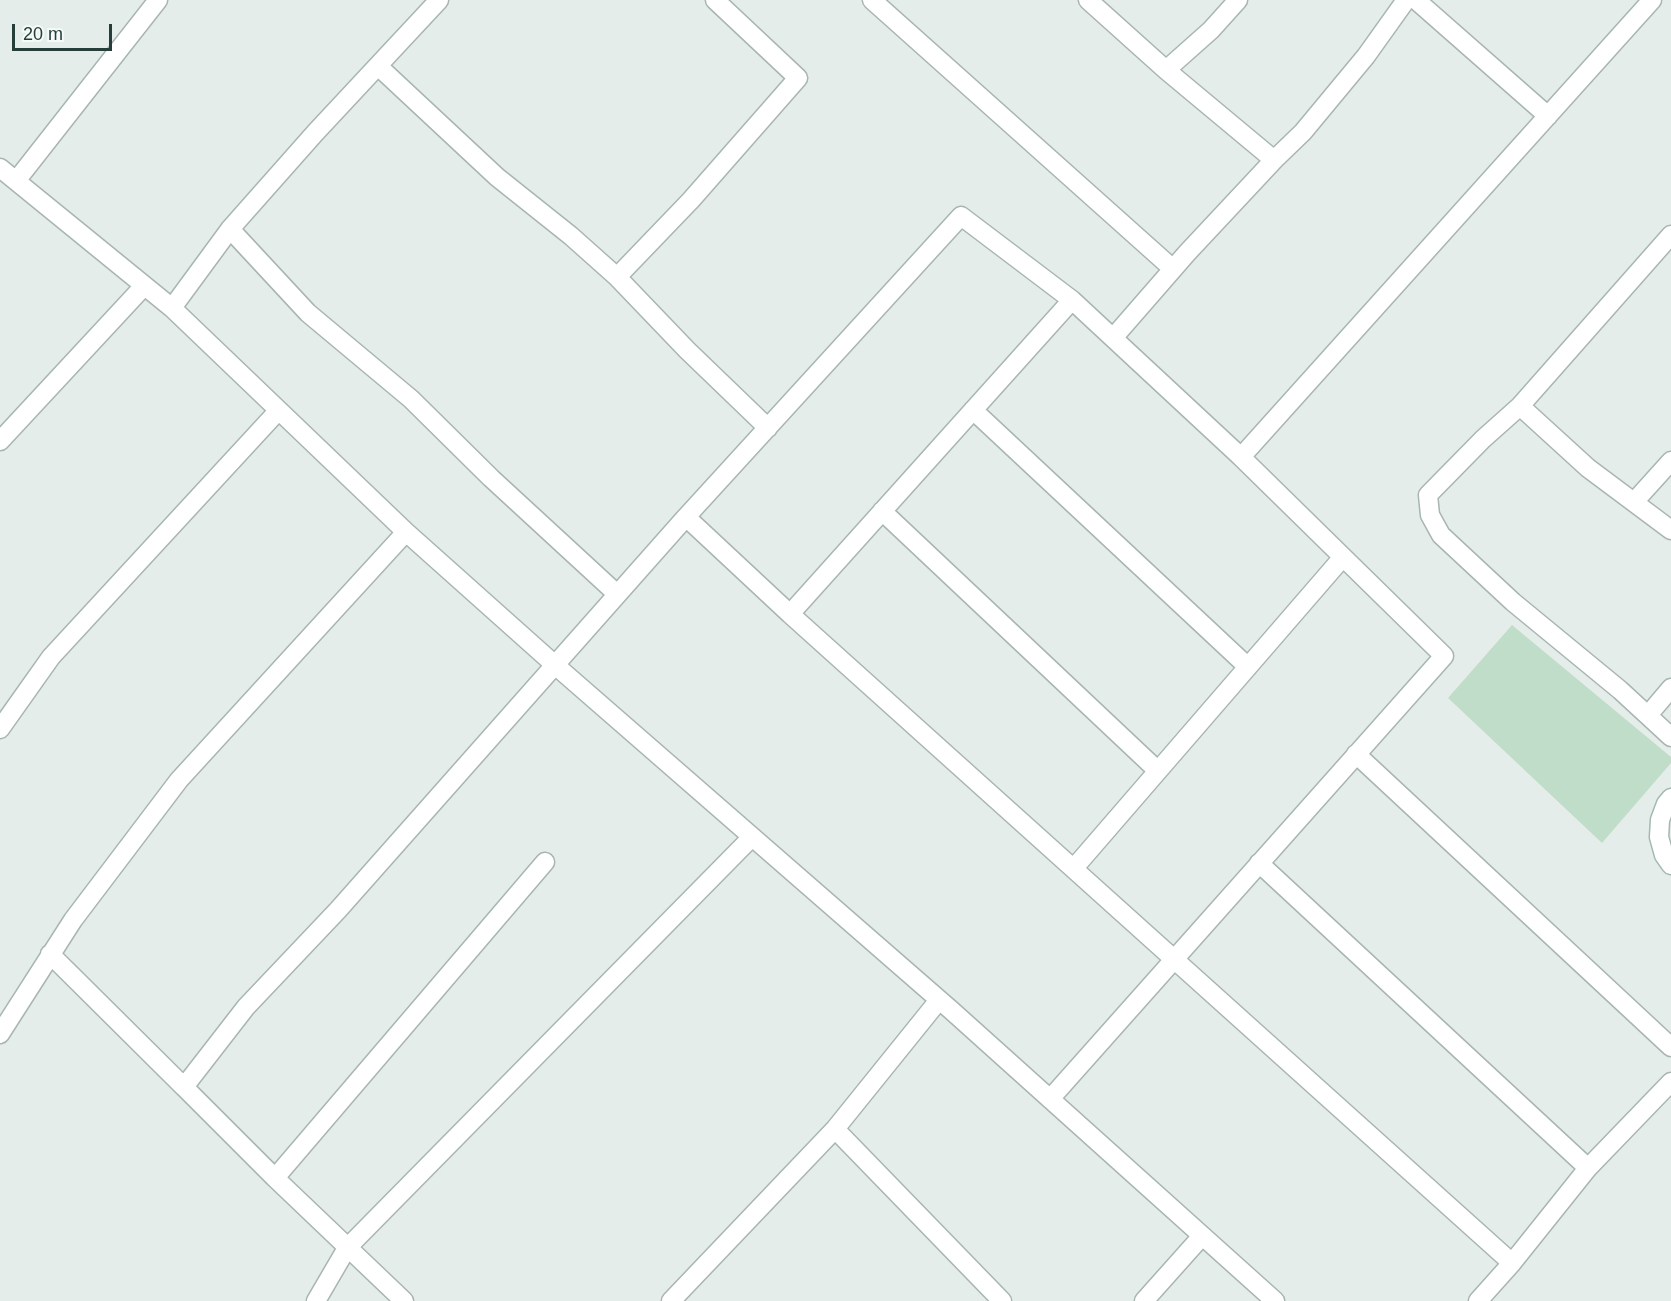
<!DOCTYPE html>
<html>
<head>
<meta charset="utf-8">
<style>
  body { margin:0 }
  #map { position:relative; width:1671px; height:1301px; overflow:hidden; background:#e5edea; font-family:Arial,sans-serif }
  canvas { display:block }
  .scale { position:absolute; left:12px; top:24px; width:100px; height:27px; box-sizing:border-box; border:3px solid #253e39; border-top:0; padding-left:8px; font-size:18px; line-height:21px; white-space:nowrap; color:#253e39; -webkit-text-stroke:4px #f5faf8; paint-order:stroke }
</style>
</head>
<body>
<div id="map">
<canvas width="1671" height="1301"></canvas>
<div class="scale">20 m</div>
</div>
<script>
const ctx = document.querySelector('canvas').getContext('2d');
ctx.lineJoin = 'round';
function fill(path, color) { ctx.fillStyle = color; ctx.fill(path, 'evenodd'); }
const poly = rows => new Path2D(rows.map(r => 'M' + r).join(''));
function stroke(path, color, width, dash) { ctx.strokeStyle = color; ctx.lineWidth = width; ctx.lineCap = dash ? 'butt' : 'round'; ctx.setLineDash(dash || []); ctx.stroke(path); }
const green = poly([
  [1512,625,1671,757,1671,763,1602,843,1448,698]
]);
const street = poly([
  [872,0,1173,269],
  [1088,0,1166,70,1274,160],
  [1416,0,1548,116],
  [378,66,497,177,571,236,617,277,687,350,768,428],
  [1166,70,1211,30,1238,0],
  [0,168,172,308,406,532],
  [16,181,158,0],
  [230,229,308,313,411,399,491,478,617,594],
  [1671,235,1520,406,1483,439,1428,495,1430,515,1441,535,1513,602,1620,690,1671,737],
  [617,277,691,200,798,78,715,0],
  [172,308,230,229,315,133,439,0],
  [1113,338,1187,253,1274,160,1303,132,1366,56,1406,0],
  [1520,406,1588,468,1671,530],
  [973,410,1248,667],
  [0,441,144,286],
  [1634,502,1671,461],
  [882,511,1158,771],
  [686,517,961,216,1072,300],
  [790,614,1512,1263],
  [1649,714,1671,688],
  [0,729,51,657,278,411],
  [1356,754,1671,1047],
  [1259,863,1588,1168],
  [1074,868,1343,557],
  [50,954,184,1087],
  [0,1034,73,920,179,780,406,532,555,665,951,1010,1275,1301],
  [1050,1099,1444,656,1241,457],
  [835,1129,1002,1301],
  [275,1178,545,862],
  [316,1301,347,1248,752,837],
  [404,1301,275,1178,184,1087,246,1007,338,910,686,517,790,614,1072,300,1241,457,1652,0],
  [671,1301,835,1129,939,1000],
  [1144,1301,1202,1236],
  [1478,1301,1512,1263,1588,1168,1671,1082]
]);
const secondary = poly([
  [1671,798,1666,804,1660,820,1659,837,1664,855,1671,865]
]);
fill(green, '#c0ddc9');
stroke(street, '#a8b5b1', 21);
stroke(secondary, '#a4b8b2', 21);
stroke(street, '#fff', 18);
stroke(secondary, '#fff', 18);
</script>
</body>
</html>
